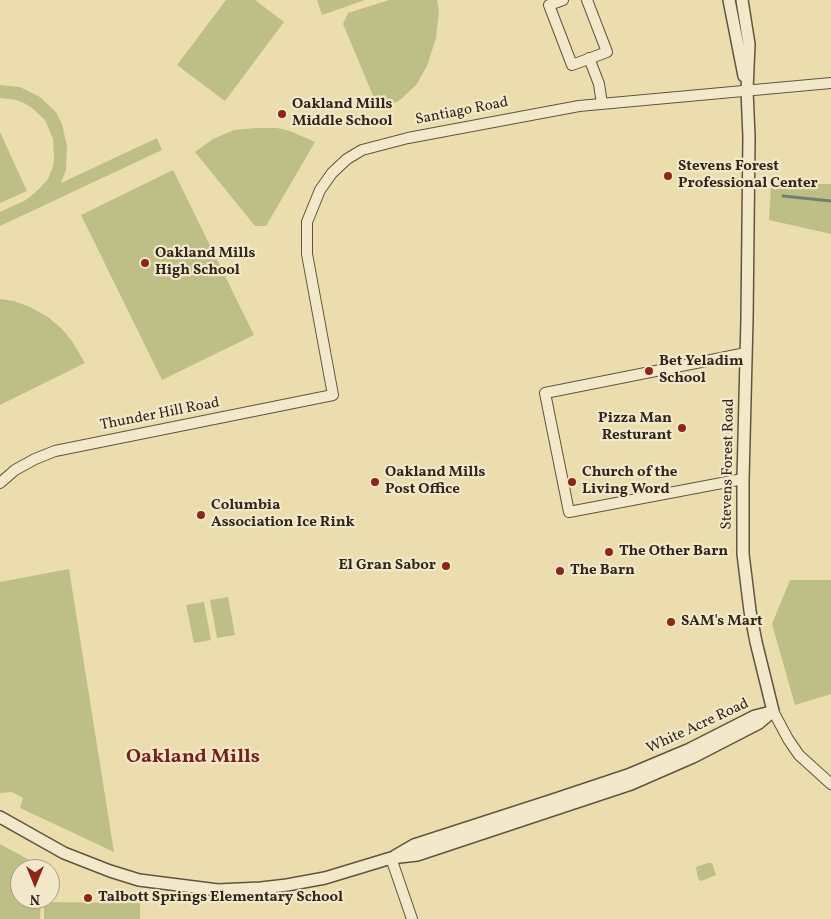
<!DOCTYPE html>
<html>
<head>
<meta charset="utf-8">
<style>
  body { margin:0 }
  #map { position:relative; width:831px; height:919px; overflow:hidden; background:#ecddae; font-family:Vollkorn,serif }
  canvas { display:block }
  .north { position:absolute; left:10px; top:859px; width:50px; height:50px; box-sizing:border-box; background:#f3e9ca; border:1px solid #a59b84; border-radius:50%; rotate:180deg; font-size:14px; font-weight:700; line-height:20px; text-align:center; color:#31261b }
  .north::after { content:''; display:block; margin:auto; width:18px; height:22px; background:#8f2418; clip-path:polygon(50% 0,100% 100%,50% 72%,0 100%) }
</style>
</head>
<body>
<div id="map">
<canvas width="831" height="919"></canvas>
<div class="north">N</div>
</div>
<script>
const ctx = document.querySelector('canvas').getContext('2d');
ctx.lineJoin = 'round';
function fill(path, color) { ctx.fillStyle = color; ctx.fill(path, 'evenodd'); }
const poly = rows => new Path2D(rows.map(r => 'M' + r).join(''));
function stroke(path, color, width, dash) { ctx.strokeStyle = color; ctx.lineWidth = width; ctx.lineCap = dash ? 'butt' : 'round'; ctx.setLineDash(dash || []); ctx.stroke(path); }
function write(font, color, halo, rows, align = 'center') {
  ctx.font = font + ' Vollkorn,serif'; ctx.lineWidth = 4.5; ctx.setLineDash([]); ctx.textBaseline = 'middle'; ctx.strokeStyle = halo; ctx.fillStyle = color; for (const [text, x, y, turn = 0] of rows) {
    ctx.save(); ctx.translate(x, y); ctx.rotate((+turn || 0) * Math.PI / 180); ctx.textAlign = isNaN(turn) ? turn : align; if (halo) ctx.strokeText(text, 0, 0); ctx.fillText(text, 0, 0); ctx.restore();
  }
}
const green = poly([
  [226,0,255,0,284,22,225,101,177,65],
  [317,0,365,0,322,15],
  [389,0,437,0,439,11,436,38,427,66,417,84,400,100,379,110,343,24,348,13],
  [0,85,20,87,40,97,56,112,62,124,67,146,66,170,61,183,157,138,162,150,0,226,0,212,26,200,38,190,48,179,53,166,54,158,53,139,45,120,32,108,24,103,16,100,0,98],
  [256,128,277,128,290,131,315,142,266,226,255,226,195,152,213,139,234,130],
  [0,132,27,191,0,203],
  [173,170,254,335,162,380,81,215],
  [771,184,831,184,831,234,769,220],
  [0,299,14,301,30,307,48,317,62,329,72,341,85,363,0,405],
  [69,569,114,852,20,808,23,798,12,792,0,793,0,582],
  [790,580,831,580,831,694,795,705,772,624],
  [228,597,235,635,217,638,210,600],
  [204,602,211,640,194,643,186,605],
  [0,844,46,869,20,869,20,899,41,899,40,919,0,919],
  [708,863,712,863,716,875,701,881,698,879,696,867],
  [44,902,140,903,140,919,44,919]
]);
const stream = poly([
  [783,196,831,201]
]);
const minor = poly([
  [563,0,549,5,572,65,607,52,587,0],
  [589,58,599,84,602,104],
  [743,479,569,512,545,393,746,353],
  [0,483,15,470,35,459,55,451,333,395,307,254,307,222,320,190,332,173,347,159,362,150,408,138,579,106,831,83],
  [773,711,788,739,799,755,831,784],
  [391,858,412,919]
]);
const tertiary = poly([
  [729,0,744,76],
  [742,0,749,44,747,90,749,137,747,319,743,479,743,554,750,611,756,642,773,711],
  [0,817,64,853,110,871,139,880,218,890,261,888,287,885,325,878,391,858,417,855,631,784,693,757,759,723,773,711],
  [395,856,414,845,553,800,628,775,690,749,755,716,771,712]
]);
const markers = [
  [282,114,5,"#8f2418"],
  [668,176,5,"#8f2418"],
  [145,263,5,"#8f2418"],
  [649,371,5,"#8f2418"],
  [682,428,5,"#8f2418"],
  [375,482,5,"#8f2418"],
  [572,482,5,"#8f2418"],
  [201,515,5,"#8f2418"],
  [609,552,5,"#8f2418"],
  [446,566,5,"#8f2418"],
  [560,571,5,"#8f2418"],
  [671,622,5,"#8f2418"],
  [88,898,5,"#8f2418"]
];
const poiNames = [
  ["Oakland Mills",292,105],
  ["Middle School",292,122],
  ["Stevens Forest",678,167],
  ["Professional Center",678,184],
  ["Oakland Mills",155,254],
  ["High School",155,271],
  ["Bet Yeladim",659,362],
  ["School",659,379],
  ["Pizza Man",672,419,"right"],
  ["Resturant",672,436,"right"],
  ["Oakland Mills",385,473],
  ["Post Office",385,490],
  ["Church of the",582,473],
  ["Living Word",582,490],
  ["Columbia",211,506],
  ["Association Ice Rink",211,523],
  ["The Other Barn",619,552],
  ["El Gran Sabor",436,566,"right"],
  ["The Barn",570,571],
  ["SAM's Mart",681,622],
  ["Talbott Springs Elementary School",98,898]
];
const streetNames = [
  ["Santiago Road",462,112,-11],
  ["Thunder Hill Road",160,415,-11],
  ["Stevens Forest Road",729,464,-89],
  ["White Acre Road",698,727,-25]
];
const districtNames = [
  ["Oakland Mills",193,758]
];
fill(green, '#bebf86');
stroke(stream, '#707f74', 3);
stroke(minor, '#605440', 12);
stroke(tertiary, '#605440', 14);
stroke(minor, '#f3e9ca', 10);
stroke(tertiary, '#f3e9ca', 11);
for (const [x, y, r, color] of markers) { const dot = new Path2D(); dot.arc(x, y, r, 0, 2 * Math.PI); ctx.fillStyle = color; ctx.fill(dot); stroke(dot, '#f3e9ca', 2); }
write('bold 15px', '#31261b', '#f3e9ca', poiNames, 'left');
write('15px', '#31261b', '#f3e9ca', streetNames);
write('bold 20px', '#7a1f14', '#f3e9ca', districtNames);
</script>
</body>
</html>
